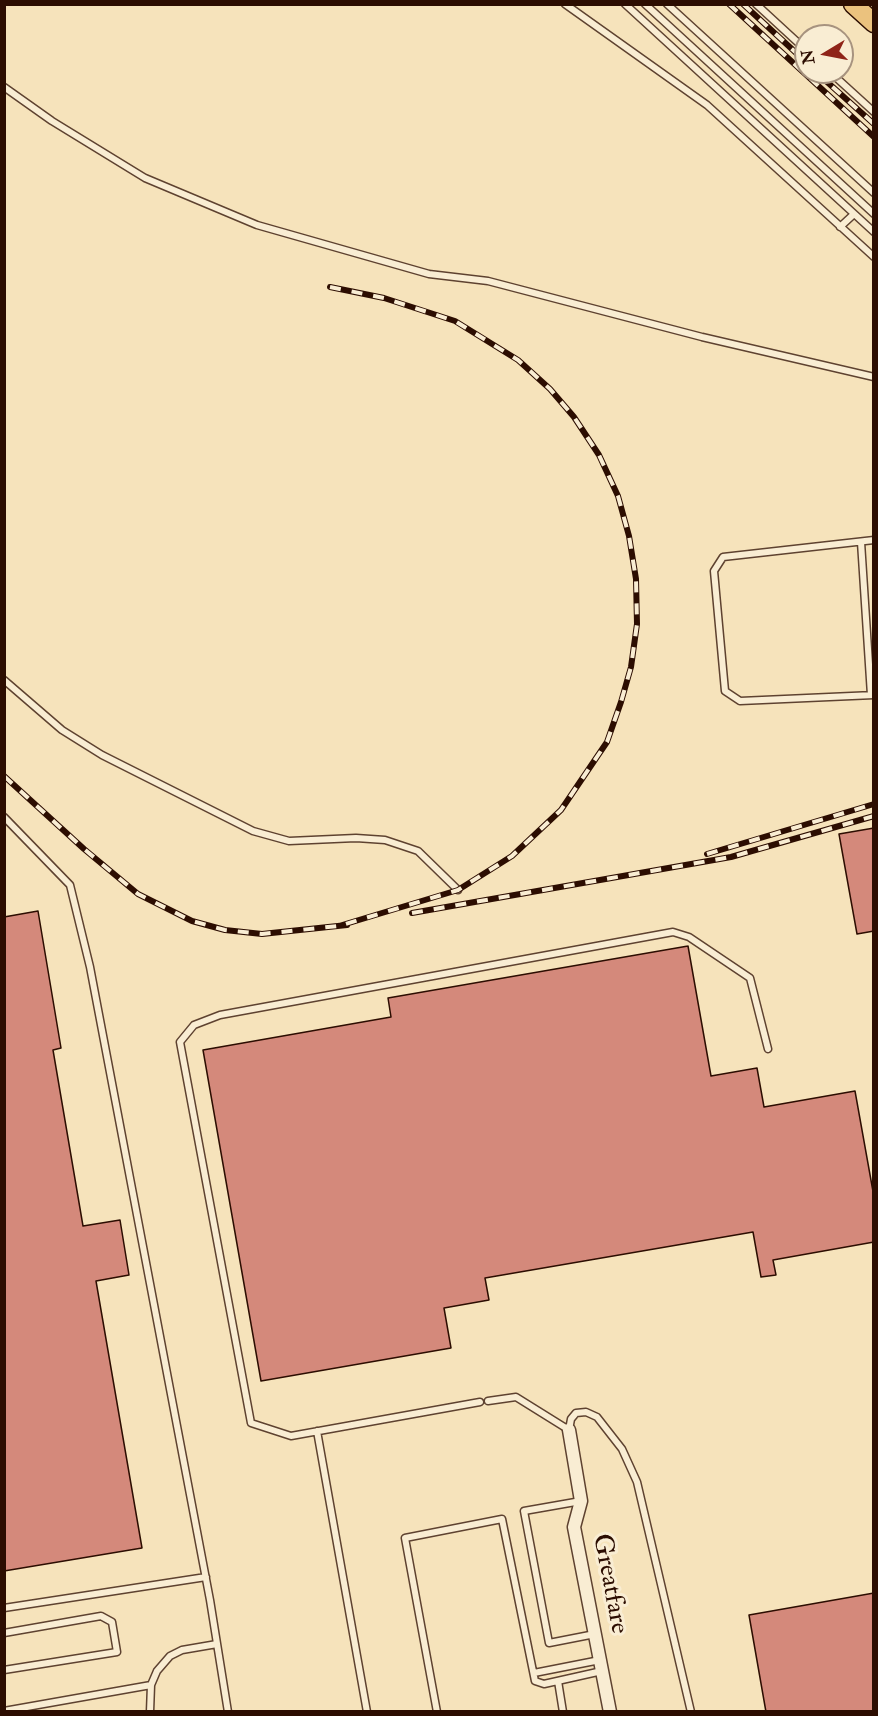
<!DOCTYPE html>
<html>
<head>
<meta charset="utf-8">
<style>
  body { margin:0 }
  #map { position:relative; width:878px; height:1716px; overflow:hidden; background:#f6e3bb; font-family:"IM FELL Double Pica",serif }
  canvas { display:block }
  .frame { position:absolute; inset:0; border:6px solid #2c0d01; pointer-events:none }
  .north { position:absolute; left:794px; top:24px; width:60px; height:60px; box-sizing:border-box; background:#f9edd3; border:2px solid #a7937f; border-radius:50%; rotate:260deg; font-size:16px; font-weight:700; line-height:24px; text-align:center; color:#2c0d01 }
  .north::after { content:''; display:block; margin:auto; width:21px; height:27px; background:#8f2418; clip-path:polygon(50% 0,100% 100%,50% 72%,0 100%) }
</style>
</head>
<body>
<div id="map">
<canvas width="878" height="1716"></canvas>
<div class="frame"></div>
<div class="north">N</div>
</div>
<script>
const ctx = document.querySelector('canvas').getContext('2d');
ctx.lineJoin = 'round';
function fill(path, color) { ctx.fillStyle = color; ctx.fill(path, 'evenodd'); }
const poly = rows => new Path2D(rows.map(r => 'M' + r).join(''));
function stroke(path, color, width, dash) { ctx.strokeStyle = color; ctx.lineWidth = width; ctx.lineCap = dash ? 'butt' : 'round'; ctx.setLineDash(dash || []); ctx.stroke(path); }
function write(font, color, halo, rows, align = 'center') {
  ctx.font = font + ' "IM FELL Double Pica",serif'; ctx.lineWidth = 6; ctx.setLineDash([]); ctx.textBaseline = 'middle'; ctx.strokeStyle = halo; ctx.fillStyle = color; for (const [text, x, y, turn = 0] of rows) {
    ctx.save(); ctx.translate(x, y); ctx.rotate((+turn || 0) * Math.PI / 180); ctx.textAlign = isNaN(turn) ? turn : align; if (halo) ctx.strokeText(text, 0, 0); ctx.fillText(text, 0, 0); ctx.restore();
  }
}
const building = poly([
  [874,828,874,931,857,934,839,834,874,828],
  [38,911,61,1048,53,1050,83,1226,120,1220,129,1275,96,1281,142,1548,4,1571,4,917,38,911],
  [688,946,711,1076,757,1068,764,1107,855,1091,874,1197,874,1242,773,1260,776,1275,761,1277,753,1232,485,1278,489,1300,444,1308,451,1348,261,1381,203,1050,391,1017,388,998,688,946],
  [874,1593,874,1712,766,1712,749,1615,874,1593]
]);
const service = poly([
  [565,4,707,105,874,257],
  [625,4,874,232],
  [645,4,874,214],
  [667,4,874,193],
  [756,4,806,50],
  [830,72,874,112],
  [4,87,52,121,145,178,257,225,429,274,488,281,702,337,874,377],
  [840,227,854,214],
  [874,540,723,557,714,571,725,691,740,701,874,695],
  [861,542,871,695],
  [4,680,62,730,102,755,253,831,289,841,356,838,385,840,418,851,458,890],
  [4,817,70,885,90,967,210,1600,228,1712],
  [488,1401,516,1397,569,1430,571,1419,576,1413,586,1412,597,1417,622,1449,637,1482,691,1712],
  [480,1402,291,1436,251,1423,180,1042,194,1025,220,1015,673,932,689,937,750,978,768,1049],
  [317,1431,367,1712],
  [581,1501,524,1511,549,1643,595,1634],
  [4,1608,206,1577],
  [4,1633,101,1616,112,1622,117,1652,4,1670],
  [534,1673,600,1660],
  [558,1681,563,1712],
  [4,1711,151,1685],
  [150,1712,151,1685,157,1671,170,1656,182,1650,217,1644],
  [437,1712,405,1538,502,1519,535,1681,544,1684,602,1671]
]);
const minor = poly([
  [569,1430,581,1501,574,1527,610,1712]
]);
const primary = poly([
  [853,4,874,23]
]);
const rail = poly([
  [729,4,874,137],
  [743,4,806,62],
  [816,72,874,124],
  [330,287,384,298,455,321,518,360,550,389,574,417,599,455,618,496,629,536,636,579,637,624,631,667,621,702,607,742,561,810,512,856,458,890,339,926],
  [4,776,84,849,138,894,192,921,225,930,262,934,347,925],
  [707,854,874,804],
  [412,913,731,857,874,816]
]);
const streetNames = [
  ["Greatfare",609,1584,79]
];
fill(building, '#d4897b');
stroke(building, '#2c0d01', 1.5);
stroke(service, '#5e4230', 9);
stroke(minor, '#5e4230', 15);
stroke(primary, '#2c0d01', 21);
stroke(service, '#f9edd3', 6);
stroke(minor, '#f9edd3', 12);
stroke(primary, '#ebc27e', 18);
stroke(rail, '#2c0d01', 6);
stroke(rail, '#f9edd3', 4, [11]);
write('26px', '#2c0d01', '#f9edd3', streetNames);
</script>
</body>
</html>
